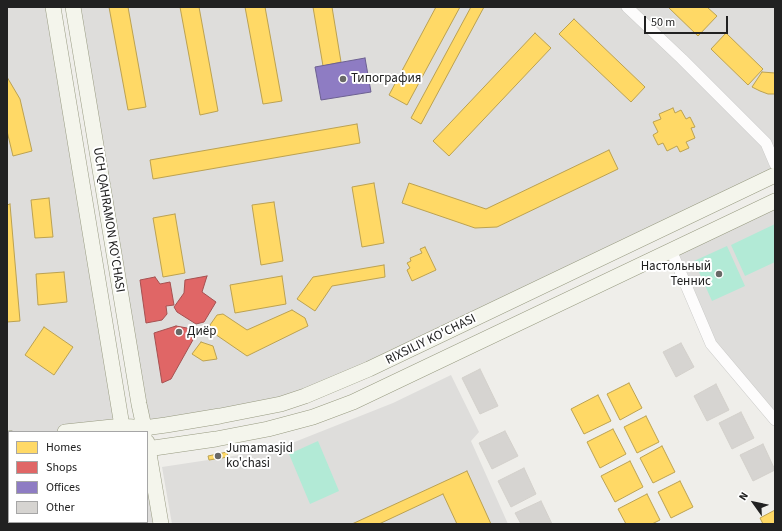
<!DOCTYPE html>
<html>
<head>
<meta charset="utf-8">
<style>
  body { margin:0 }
  #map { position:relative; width:782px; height:531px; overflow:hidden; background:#efeeea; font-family:"Source Sans 3",sans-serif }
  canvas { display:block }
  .frame { position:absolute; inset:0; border:8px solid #212121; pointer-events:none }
  .legend { position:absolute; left:8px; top:431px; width:140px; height:92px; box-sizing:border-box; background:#fff; border:1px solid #a6a6a6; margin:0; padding:5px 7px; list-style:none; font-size:12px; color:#212121 }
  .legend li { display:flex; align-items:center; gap:8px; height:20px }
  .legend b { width:20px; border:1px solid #a6a6a6 }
  .north { position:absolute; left:734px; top:483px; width:40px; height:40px; -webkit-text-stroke:3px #fff; paint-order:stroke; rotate:303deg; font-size:11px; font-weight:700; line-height:16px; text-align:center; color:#212121 }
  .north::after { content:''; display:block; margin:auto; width:14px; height:18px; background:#212121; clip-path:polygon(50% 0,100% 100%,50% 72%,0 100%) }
  .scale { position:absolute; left:644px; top:16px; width:84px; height:18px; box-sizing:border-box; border:2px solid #212121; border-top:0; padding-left:5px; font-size:12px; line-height:14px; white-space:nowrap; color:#212121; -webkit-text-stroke:3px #fff; paint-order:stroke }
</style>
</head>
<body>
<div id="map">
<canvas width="782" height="531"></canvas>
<div class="frame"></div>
<ul class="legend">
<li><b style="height:11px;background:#ffd966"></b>Homes</li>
<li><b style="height:11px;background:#e06666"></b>Shops</li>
<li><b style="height:11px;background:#8e7cc3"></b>Offices</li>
<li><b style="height:11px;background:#d6d4d1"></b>Other</li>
</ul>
<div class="north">N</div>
<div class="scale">50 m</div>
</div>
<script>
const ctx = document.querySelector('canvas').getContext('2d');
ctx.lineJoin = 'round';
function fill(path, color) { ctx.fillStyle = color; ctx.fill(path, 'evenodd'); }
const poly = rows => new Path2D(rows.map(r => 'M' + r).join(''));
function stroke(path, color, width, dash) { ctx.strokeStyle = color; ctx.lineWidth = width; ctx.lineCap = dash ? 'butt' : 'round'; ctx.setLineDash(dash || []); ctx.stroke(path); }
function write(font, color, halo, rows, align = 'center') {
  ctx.font = font + ' "Source Sans 3",sans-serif'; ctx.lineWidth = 4; ctx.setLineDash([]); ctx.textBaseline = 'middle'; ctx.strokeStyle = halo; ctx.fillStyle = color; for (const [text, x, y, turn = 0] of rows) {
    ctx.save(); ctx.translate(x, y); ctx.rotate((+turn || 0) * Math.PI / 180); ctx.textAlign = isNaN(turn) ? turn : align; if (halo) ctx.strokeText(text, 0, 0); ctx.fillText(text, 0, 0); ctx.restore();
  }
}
const residential = poly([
  [7,7,53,7,122,426,65,432,9,432,7,438],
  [73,7,775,7,775,175,325,389,144,428],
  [775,201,775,420,711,344,671,250],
  [451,375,479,432,471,441,508,524,172,524,162,467,228,457,287,445,393,403],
  [7,476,9,476,9,522,147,522,147,484,153,524,7,524]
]);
const pitch = poly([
  [775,224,775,262,745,276,731,245],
  [727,246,745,286,712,301,694,261],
  [318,441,339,491,310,504,289,454]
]);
const homes = poly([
  [109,7,128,7,146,107,128,110,109,7],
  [180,7,199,7,218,111,200,115,180,7],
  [245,7,265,7,282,101,263,104,245,7],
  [313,7,332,7,341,62,323,66,313,7],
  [436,7,460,7,407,105,389,95,436,7],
  [471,7,484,7,421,124,411,118,471,7],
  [668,7,707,7,717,16,698,36,668,7],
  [574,19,645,87,631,102,559,34,574,19],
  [535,33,551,48,449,156,433,141,535,33],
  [726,33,763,69,748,85,711,49,726,33],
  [762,72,775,73,775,94,768,94,760,91,752,87,762,72],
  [7,77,20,99,32,151,13,156,7,131,7,77],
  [673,108,675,113,681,110,686,119,690,117,695,127,691,128,695,138,686,142,689,148,680,152,677,146,667,151,663,143,658,145,653,135,658,132,653,122,661,119,659,114,673,108],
  [357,124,360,143,153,179,150,160,357,124],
  [609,150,618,169,497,227,475,228,402,203,409,183,486,209,609,150],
  [374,183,384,243,362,247,352,187,374,183],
  [49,198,53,237,35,238,31,200,49,198],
  [274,202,283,261,261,265,252,205,274,202],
  [10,204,20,321,7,322,7,205,10,204],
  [175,214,185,273,163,277,153,218,175,214],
  [425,247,436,270,412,281,407,270,410,268,407,263,411,261,410,258,422,253,420,249,425,247],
  [384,265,385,277,332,286,315,311,297,299,313,277,384,265],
  [64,272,67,302,38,305,36,274,64,272],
  [282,276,286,304,235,313,230,285,282,276],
  [292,310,305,318,308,326,247,356,212,332,210,325,217,315,223,314,247,330,292,310],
  [44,327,73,347,54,375,25,355,44,327],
  [201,342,213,346,217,359,203,361,192,354,201,342],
  [629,383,642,408,620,420,607,394,629,383],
  [598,395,611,421,584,434,571,409,598,395],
  [646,416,659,442,637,453,624,427,646,416],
  [613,429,626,454,600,468,587,442,613,429],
  [662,446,675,472,653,483,640,458,662,446],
  [227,452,228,457,209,460,208,456,227,452],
  [630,461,643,487,615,502,601,476,630,461],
  [467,471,491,524,352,524,467,471],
  [680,481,693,507,671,518,658,492,680,481],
  [443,494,457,524,379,524,443,494],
  [647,494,660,520,652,524,626,524,618,509,647,494],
  [775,510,775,524,763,524,760,518,775,510]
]);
const shops = poly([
  [207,276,202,292,216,302,204,322,196,324,177,312,174,307,184,293,185,280,207,276],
  [155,277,160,284,170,282,174,305,166,306,167,314,162,320,146,323,140,280,155,277],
  [176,326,187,328,192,333,194,338,171,379,162,383,154,333,176,326]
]);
const offices = poly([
  [365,58,371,92,321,100,315,67,365,58]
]);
const building = poly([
  [681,343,694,367,676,377,663,352,681,343],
  [480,369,498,406,480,414,462,378,480,369],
  [716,384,729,410,707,421,694,396,716,384],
  [741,412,754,438,732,449,719,423,741,412],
  [505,431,518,456,492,469,479,443,505,431],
  [763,444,775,470,753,481,740,455,763,444],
  [524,468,536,494,511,507,498,481,524,468],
  [541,501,552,524,521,524,515,513,541,501]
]);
const street = poly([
  [627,7,682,59,766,143,775,164],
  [671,250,711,344,775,420]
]);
const secondary = poly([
  [53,7,122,426],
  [73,7,139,404,145,432],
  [65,432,122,426,144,428,166,425,220,416,281,404,305,396,369,369,775,175],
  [7,438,9,438],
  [147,442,161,524],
  [147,449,216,439,268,429,313,417,353,402,775,201],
  [7,461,9,461]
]);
const markers = [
  [343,79,4,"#696967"],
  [719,274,4,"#696967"],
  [179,332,4,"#696967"],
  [218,456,4,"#696967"]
];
const poiNames = [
  ["Типография",351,79],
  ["Настольный",711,267,"right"],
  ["Теннис",711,282,"right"],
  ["Диёр",187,332],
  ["Jumamasjid",226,449],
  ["ko'chasi",226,464]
];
const streetNames = [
  ["UCH QAHRAMON KO'CHASI",108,220,81],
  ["RIXSILIY KO'CHASI",431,340,-26]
];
fill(residential, '#dedddb');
fill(pitch, '#b2ead6');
fill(homes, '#ffd966');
stroke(homes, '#bca251', 1);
fill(shops, '#e06666');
stroke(shops, '#a75151', 1);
fill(offices, '#8e7cc3');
stroke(offices, '#6d6192', 1);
fill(building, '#d6d4d1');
stroke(building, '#d3d0cb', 1);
stroke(street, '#c8c8c6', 12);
stroke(secondary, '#979a80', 16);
stroke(street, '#fdfcfc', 11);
stroke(secondary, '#f4f5ec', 15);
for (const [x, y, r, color] of markers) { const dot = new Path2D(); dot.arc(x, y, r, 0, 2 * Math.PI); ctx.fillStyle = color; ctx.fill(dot); stroke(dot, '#fff', 1.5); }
write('13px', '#212121', '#fff', poiNames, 'left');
write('13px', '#212121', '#fff', streetNames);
</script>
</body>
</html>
